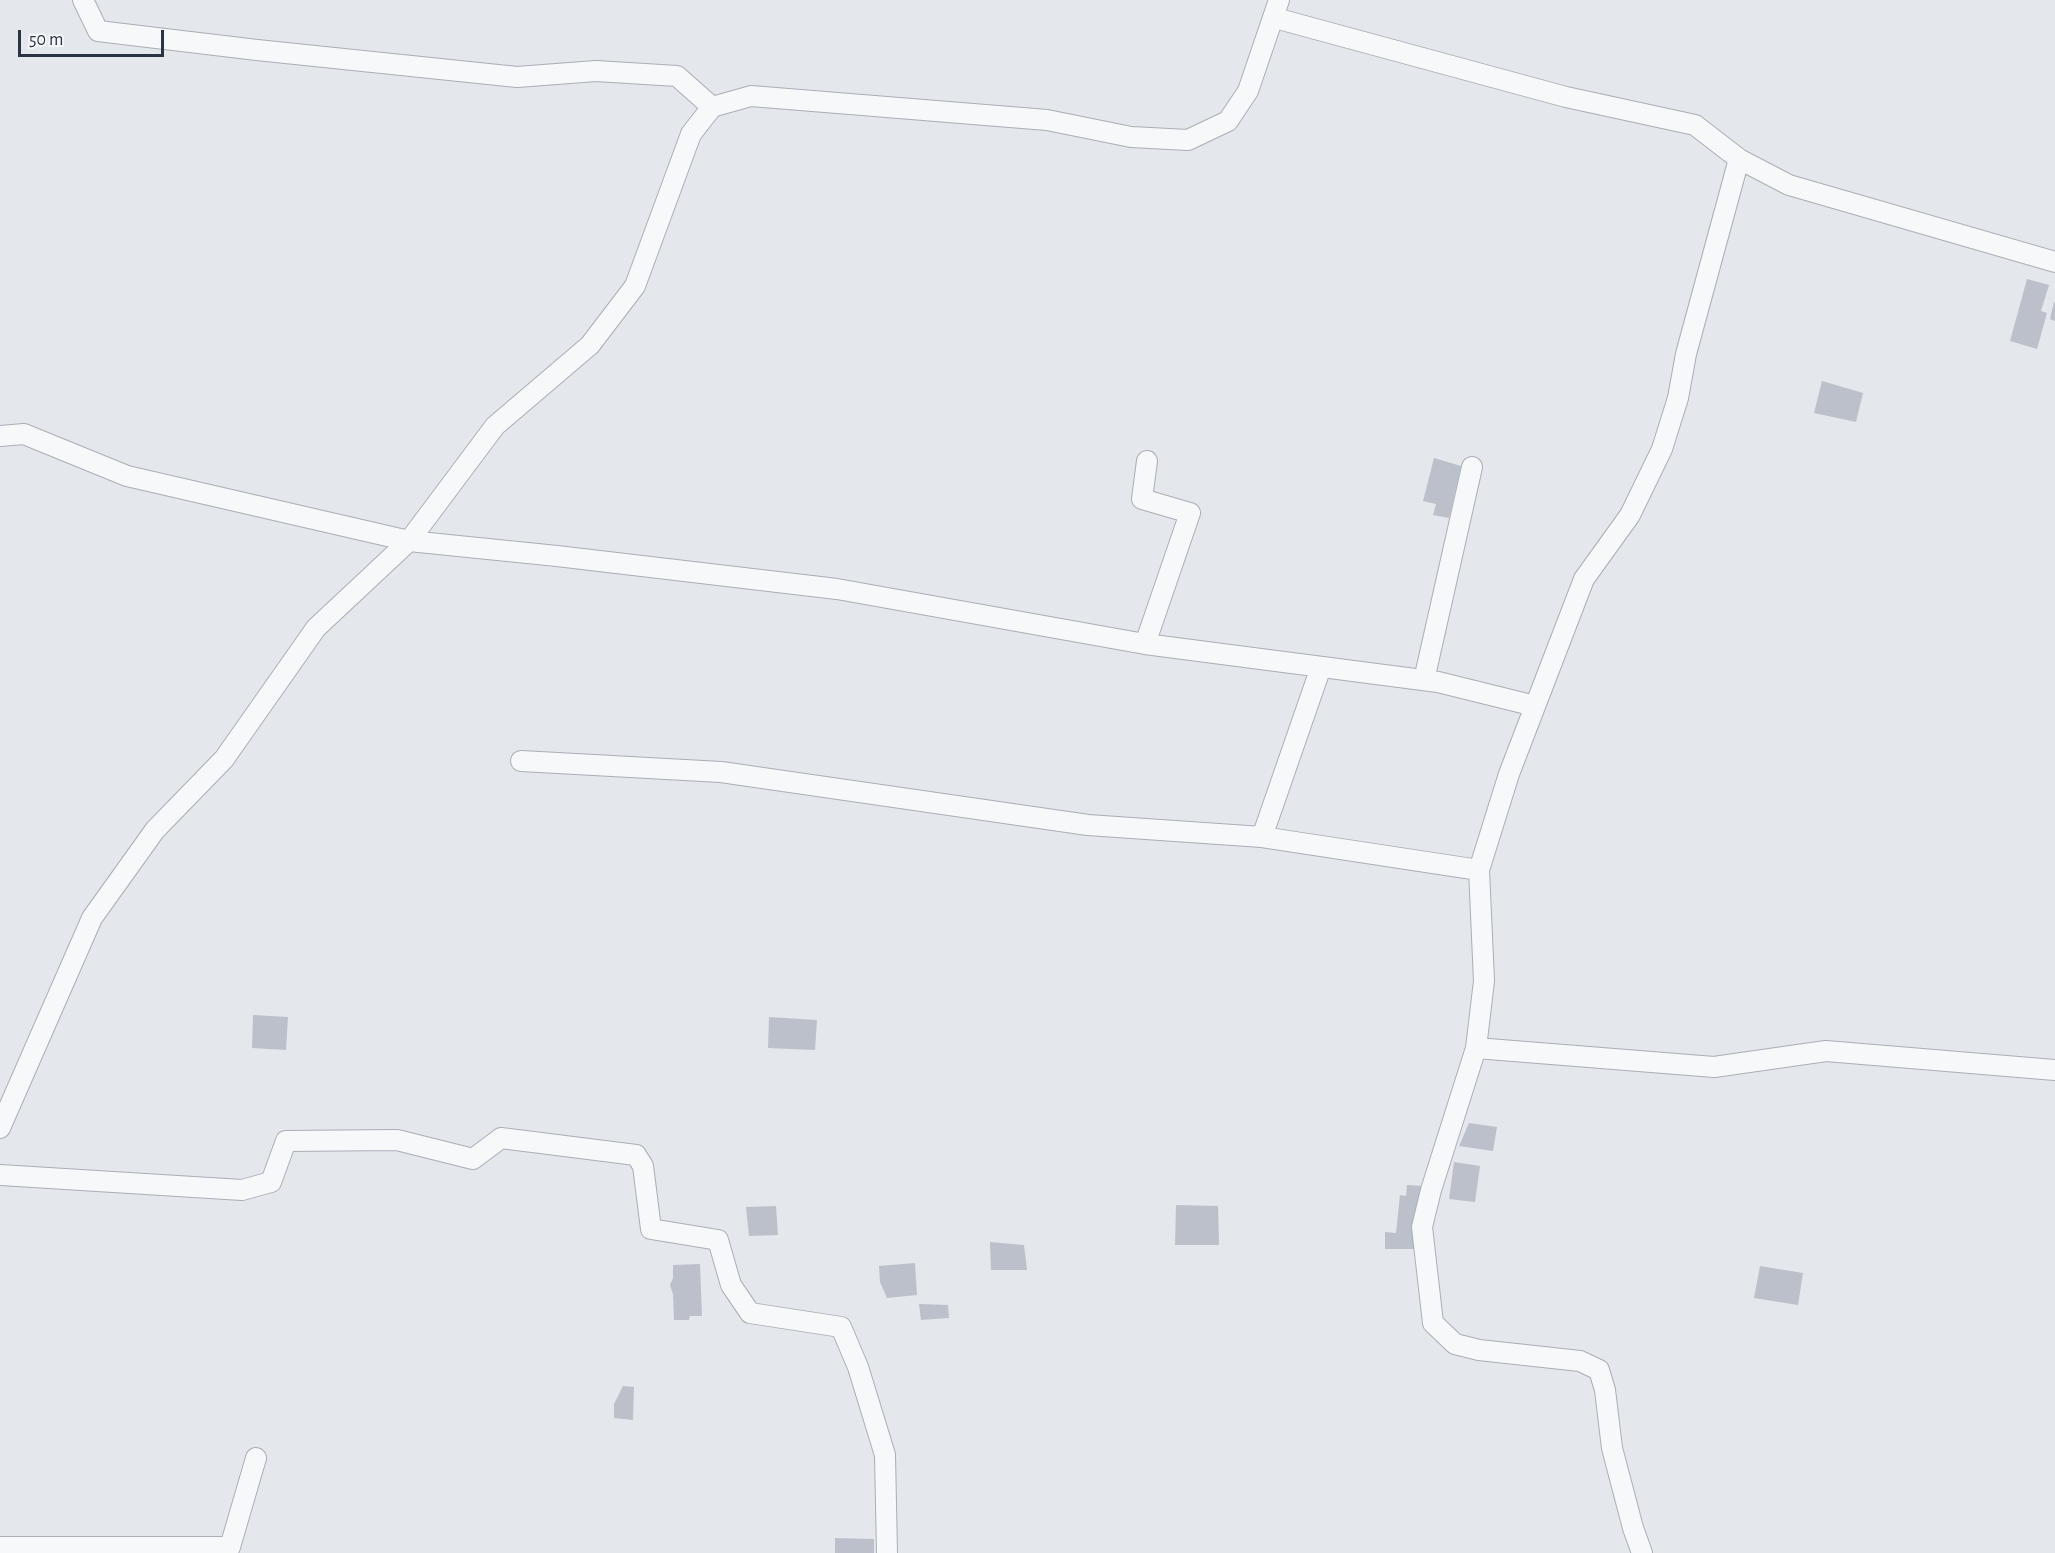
<!DOCTYPE html>
<html>
<head>
<meta charset="utf-8">
<style>
  body { margin:0 }
  #map { position:relative; width:2055px; height:1553px; overflow:hidden; background:#e4e7ec; font-family:"Alegreya Sans",sans-serif }
  canvas { display:block }
  .scale { position:absolute; left:18px; top:30px; width:146px; height:27px; box-sizing:border-box; border:3px solid #2b3445; border-top:0; padding-left:8px; font-size:18px; line-height:21px; white-space:nowrap; color:#2b3445; -webkit-text-stroke:4px #f4f6f9; paint-order:stroke }
</style>
</head>
<body>
<div id="map">
<canvas width="2055" height="1553"></canvas>
<div class="scale">50 m</div>
</div>
<script>
const ctx = document.querySelector('canvas').getContext('2d');
ctx.lineJoin = 'round';
function fill(path, color) { ctx.fillStyle = color; ctx.fill(path, 'evenodd'); }
const poly = rows => new Path2D(rows.map(r => 'M' + r).join(''));
function stroke(path, color, width, dash) { ctx.strokeStyle = color; ctx.lineWidth = width; ctx.lineCap = dash ? 'butt' : 'round'; ctx.setLineDash(dash || []); ctx.stroke(path); }
const building = poly([
  [2027,279,2049,285,2041,311,2047,313,2037,349,2010,341],
  [2054,302,2055,302,2055,321,2050,319],
  [1822,381,1863,393,1856,422,1814,413],
  [1434,458,1461,466,1449,518,1433,515,1436,504,1423,501],
  [253,1015,288,1017,286,1050,252,1048],
  [769,1017,817,1020,815,1050,768,1048],
  [1469,1123,1497,1127,1493,1151,1459,1146],
  [1454,1162,1480,1166,1475,1202,1449,1199],
  [1407,1185,1423,1186,1419,1249,1385,1249,1385,1232,1396,1233,1400,1195,1406,1196],
  [1176,1205,1218,1206,1219,1245,1175,1245],
  [776,1206,778,1235,749,1236,746,1207],
  [990,1242,1024,1245,1027,1270,991,1270],
  [915,1263,917,1295,887,1298,880,1282,879,1266],
  [700,1264,702,1316,690,1316,689,1320,674,1320,673,1294,670,1285,673,1278,673,1265],
  [1760,1266,1803,1273,1798,1305,1754,1298],
  [919,1304,948,1305,949,1318,921,1320],
  [623,1386,634,1387,633,1420,614,1418,614,1404],
  [835,1538,874,1539,874,1553,835,1553]
]);
const minor = poly([
  [83,0,98,31,257,50,517,77,596,71,677,76,712,107],
  [1275,18,1566,97,1695,125,1739,159,1789,185,2055,262],
  [0,436,24,434,127,476,409,541,557,556,837,589,1145,644,1438,682,1535,706],
  [1145,644,1190,513,1142,499,1147,461],
  [1424,680,1472,467],
  [521,761,721,772,1088,825,1262,837,1479,870,1484,981,1476,1048],
  [1262,837,1321,667],
  [1479,870,1509,774,1584,579,1630,515,1662,449,1678,398,1686,354,1739,159],
  [0,1128,92,918,155,830,224,759,316,628,409,541,495,426,590,345,635,286,691,134,712,107,751,96,1047,120,1131,137,1188,140,1228,121,1248,91,1279,0],
  [0,1175,242,1190,271,1182,286,1141,397,1140,473,1159,501,1138,636,1155,643,1166,651,1229,718,1240,731,1285,750,1313,841,1327,858,1367,885,1455,887,1553],
  [0,1547,230,1547,256,1458],
  [1642,1553,1633,1528,1612,1448,1605,1390,1599,1370,1580,1361,1479,1350,1455,1344,1433,1323,1422,1227,1431,1190,1476,1048,1714,1067,1826,1051,2055,1070]
]);
fill(building, '#bbc0ca');
stroke(minor, '#a9aeb7', 22);
stroke(minor, '#f7f8fa', 20);
</script>
</body>
</html>
